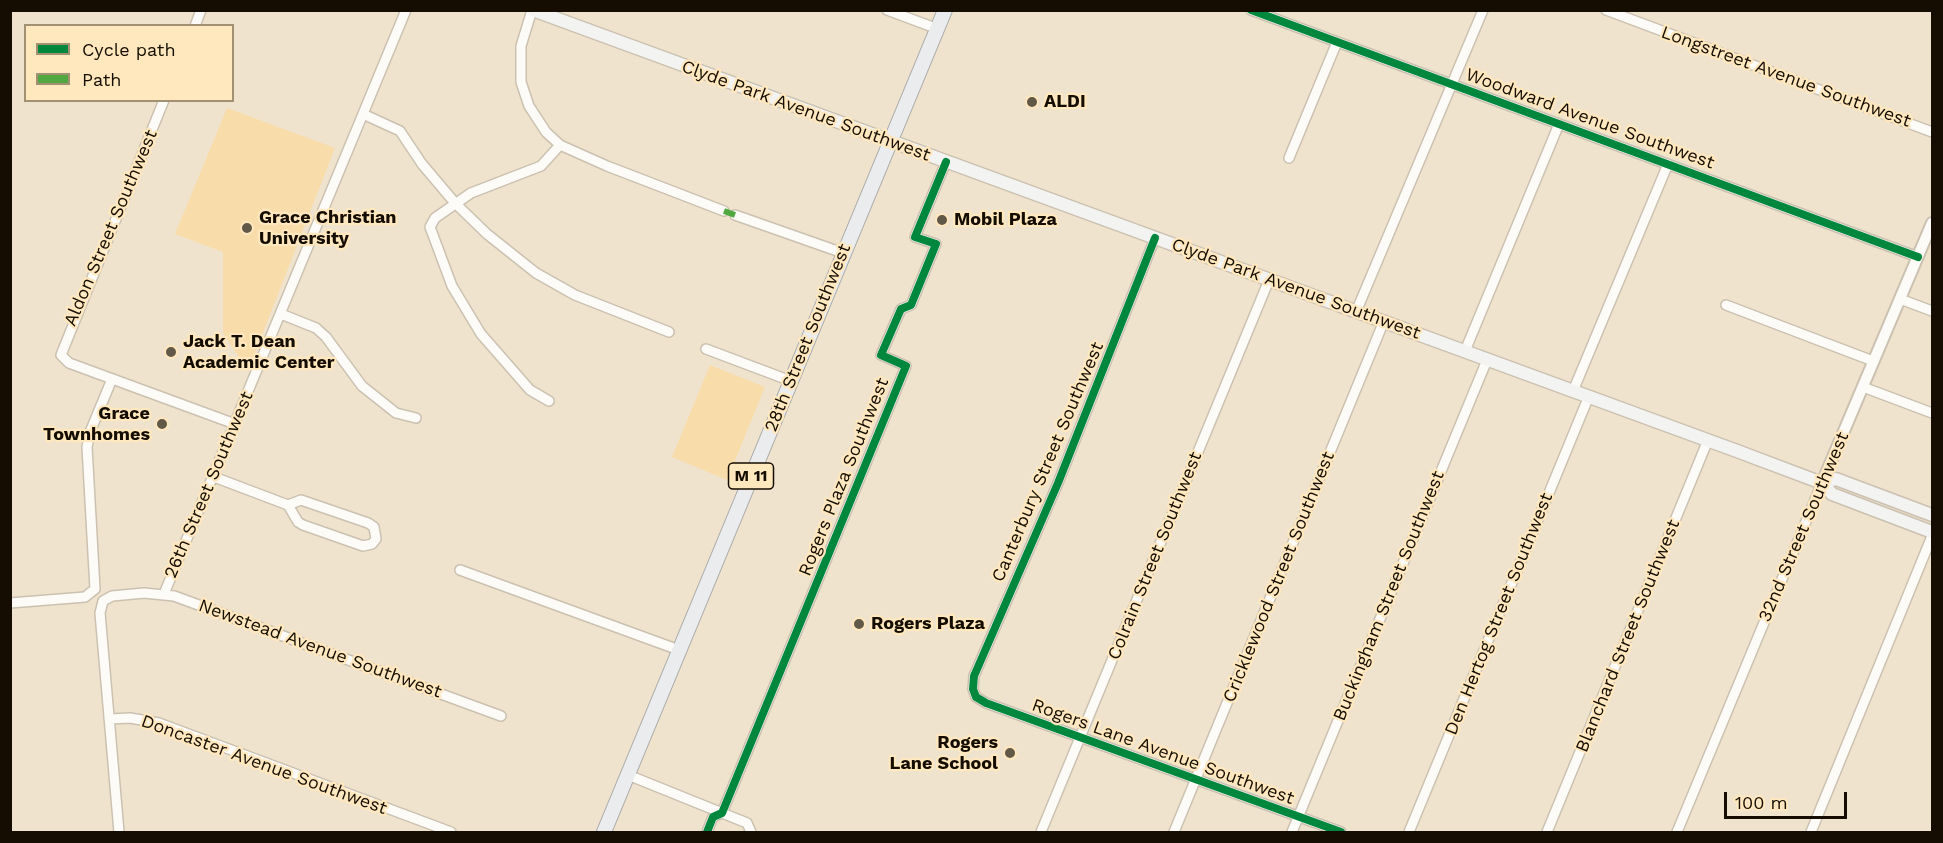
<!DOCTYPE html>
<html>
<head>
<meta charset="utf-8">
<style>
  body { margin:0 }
  #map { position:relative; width:1943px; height:843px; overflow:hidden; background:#f0e3cd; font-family:"Work Sans",sans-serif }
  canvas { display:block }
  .frame { position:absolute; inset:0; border:12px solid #150d01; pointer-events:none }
  .legend { position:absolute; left:24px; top:24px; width:210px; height:78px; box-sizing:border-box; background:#ffe7be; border:2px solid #a19072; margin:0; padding:8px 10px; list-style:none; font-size:18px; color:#150d01 }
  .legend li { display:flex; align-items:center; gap:12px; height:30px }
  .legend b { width:30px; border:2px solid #a19072 }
  .scale { position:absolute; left:1724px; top:792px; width:123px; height:27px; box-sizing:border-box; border:3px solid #150d01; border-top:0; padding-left:8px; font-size:18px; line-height:21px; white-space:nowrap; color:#150d01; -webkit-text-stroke:4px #ffe7be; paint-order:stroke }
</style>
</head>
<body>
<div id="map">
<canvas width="1943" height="843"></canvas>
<div class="frame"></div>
<ul class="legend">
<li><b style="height:8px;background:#00873e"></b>Cycle path</li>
<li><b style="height:8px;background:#51a840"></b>Path</li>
</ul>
<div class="scale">100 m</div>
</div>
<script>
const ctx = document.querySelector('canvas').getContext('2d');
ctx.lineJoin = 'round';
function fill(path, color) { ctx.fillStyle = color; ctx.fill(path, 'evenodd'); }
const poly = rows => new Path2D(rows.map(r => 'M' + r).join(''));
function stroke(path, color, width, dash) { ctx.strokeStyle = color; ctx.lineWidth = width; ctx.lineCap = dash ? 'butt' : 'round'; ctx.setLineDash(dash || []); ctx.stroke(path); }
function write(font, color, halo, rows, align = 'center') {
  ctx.font = font + ' "Work Sans",sans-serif'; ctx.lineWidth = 4.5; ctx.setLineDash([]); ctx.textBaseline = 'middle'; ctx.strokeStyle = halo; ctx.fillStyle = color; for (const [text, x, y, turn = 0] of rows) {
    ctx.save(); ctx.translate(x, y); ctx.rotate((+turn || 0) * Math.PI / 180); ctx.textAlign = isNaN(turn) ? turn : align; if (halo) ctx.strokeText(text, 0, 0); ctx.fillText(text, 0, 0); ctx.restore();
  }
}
const green = poly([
  [227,108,335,148,248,371,223,333,223,252,175,234],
  [710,365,765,387,727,480,672,457]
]);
const minor = poly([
  [532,10,521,46,521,82,529,106,546,132,560,145,607,166,724,211],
  [887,10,938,29],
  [1251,10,1918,257],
  [1606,10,1932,132],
  [195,26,201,10],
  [164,100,61,355,69,363,235,424],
  [363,114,400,131,422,164,455,203,487,234,536,273,575,295,669,332],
  [1289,158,1337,42],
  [735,215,843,253],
  [1155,238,1058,483,974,676,973,689,976,697,986,703,1341,832],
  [1900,299,1932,311],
  [1726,305,1873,361],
  [1356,312,1483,10],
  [281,314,316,328,326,337,362,386,396,413,416,418],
  [706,349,791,381],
  [1465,351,1559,124],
  [1863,387,1932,413],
  [1573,391,1668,164],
  [549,401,530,390,481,334,452,286,430,227,435,218,471,193,541,166,560,145],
  [214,477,288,505,298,522,303,525,363,546,372,544,376,539,374,527,368,523,301,500,288,505],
  [460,570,679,650],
  [164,594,406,10],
  [10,603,85,597,95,589,87,447,90,432,112,379],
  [109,719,130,718,159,723,451,832],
  [628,775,747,823,751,832],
  [119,832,100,613,103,601,112,596,144,593,174,596,501,716],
  [707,832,713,817,722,813,906,366,881,355,901,309,911,305,936,244,915,237,946,162],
  [1041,832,1269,280],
  [1174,832,1384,321],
  [1292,832,1487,360],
  [1409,832,1589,396],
  [1547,832,1708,440],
  [1677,832,1822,483],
  [1811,832,1932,536]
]);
const tertiary = poly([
  [1822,483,1932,223]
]);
const secondary = poly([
  [533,10,1737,451,1822,483,1832,494,1932,532],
  [1822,483,1836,479,1932,515]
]);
const primary = poly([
  [604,832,945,10]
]);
const quiet = poly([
  [724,211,735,215]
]);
const cycleway = poly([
  [1251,10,1918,257],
  [1155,238,1058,483,974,676,973,689,976,697,986,703,1341,832],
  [707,832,713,817,722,813,906,366,881,355,901,309,911,305,936,244,915,237,946,162]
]);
const markers = [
  [1032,102,6,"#625848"],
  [942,220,6,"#625848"],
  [247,228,6,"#625848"],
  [171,352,6,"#625848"],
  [162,424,6,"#625848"],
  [859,624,6,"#625848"],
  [1010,753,6,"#625848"]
];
const shields = [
  [751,476,45]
];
const shieldNames = [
  ["M 11",751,476]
];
const streetNames = [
  ["Longstreet Avenue Southwest",1786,77,20],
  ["Clyde Park Avenue Southwest",806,111,20],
  ["Woodward Avenue Southwest",1590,119,20],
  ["Aldon Street Southwest",111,228,-67],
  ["Clyde Park Avenue Southwest",1296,289,20],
  ["28th Street Southwest",808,338,-68],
  ["Canterbury Street Southwest",1048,462,-67],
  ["Rogers Plaza Southwest",844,477,-68],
  ["26th Street Southwest",209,485,-67],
  ["32nd Street Southwest",1804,527,-67],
  ["Colrain Street Southwest",1155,556,-68],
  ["Cricklewood Street Southwest",1279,577,-68],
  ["Buckingham Street Southwest",1389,596,-68],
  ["Den Hertog Street Southwest",1499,614,-68],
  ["Blanchard Street Southwest",1628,636,-68],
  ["Newstead Avenue Southwest",320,649,20],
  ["Rogers Lane Avenue Southwest",1163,752,20],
  ["Doncaster Avenue Southwest",264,765,20]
];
const poiNames = [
  ["ALDI",1044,102],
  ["Grace Christian",259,218],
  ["University",259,239],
  ["Mobil Plaza",954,220],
  ["Jack T. Dean",183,342],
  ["Academic Center",183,363],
  ["Grace",150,414,"right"],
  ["Townhomes",150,435,"right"],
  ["Rogers Plaza",871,624],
  ["Rogers",998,743,"right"],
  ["Lane School",998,764,"right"]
];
fill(green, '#f8dcaa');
stroke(minor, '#cbc1b0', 12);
stroke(tertiary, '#cbc1b0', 14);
stroke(secondary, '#cbc1b0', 15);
stroke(primary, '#a9a9a8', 16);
stroke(minor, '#fdfbf8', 9);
stroke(tertiary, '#fdfbf8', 10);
stroke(secondary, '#f3f3f2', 12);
stroke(primary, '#eaeced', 14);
stroke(quiet, '#51a840', 6, [12, 6]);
stroke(cycleway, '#00873e', 8);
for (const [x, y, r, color] of markers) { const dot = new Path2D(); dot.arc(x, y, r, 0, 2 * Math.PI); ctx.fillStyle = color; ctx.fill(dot); stroke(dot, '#ffe7be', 2); }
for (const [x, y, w] of shields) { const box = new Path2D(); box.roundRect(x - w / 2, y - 13, w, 26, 4.5); ctx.fillStyle = '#ffe7be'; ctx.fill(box); stroke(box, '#150d01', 1.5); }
write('bold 16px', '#150d01', null, shieldNames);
write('18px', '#150d01', '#ffe7be', streetNames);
write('bold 18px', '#150d01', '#ffe7be', poiNames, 'left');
</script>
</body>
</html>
